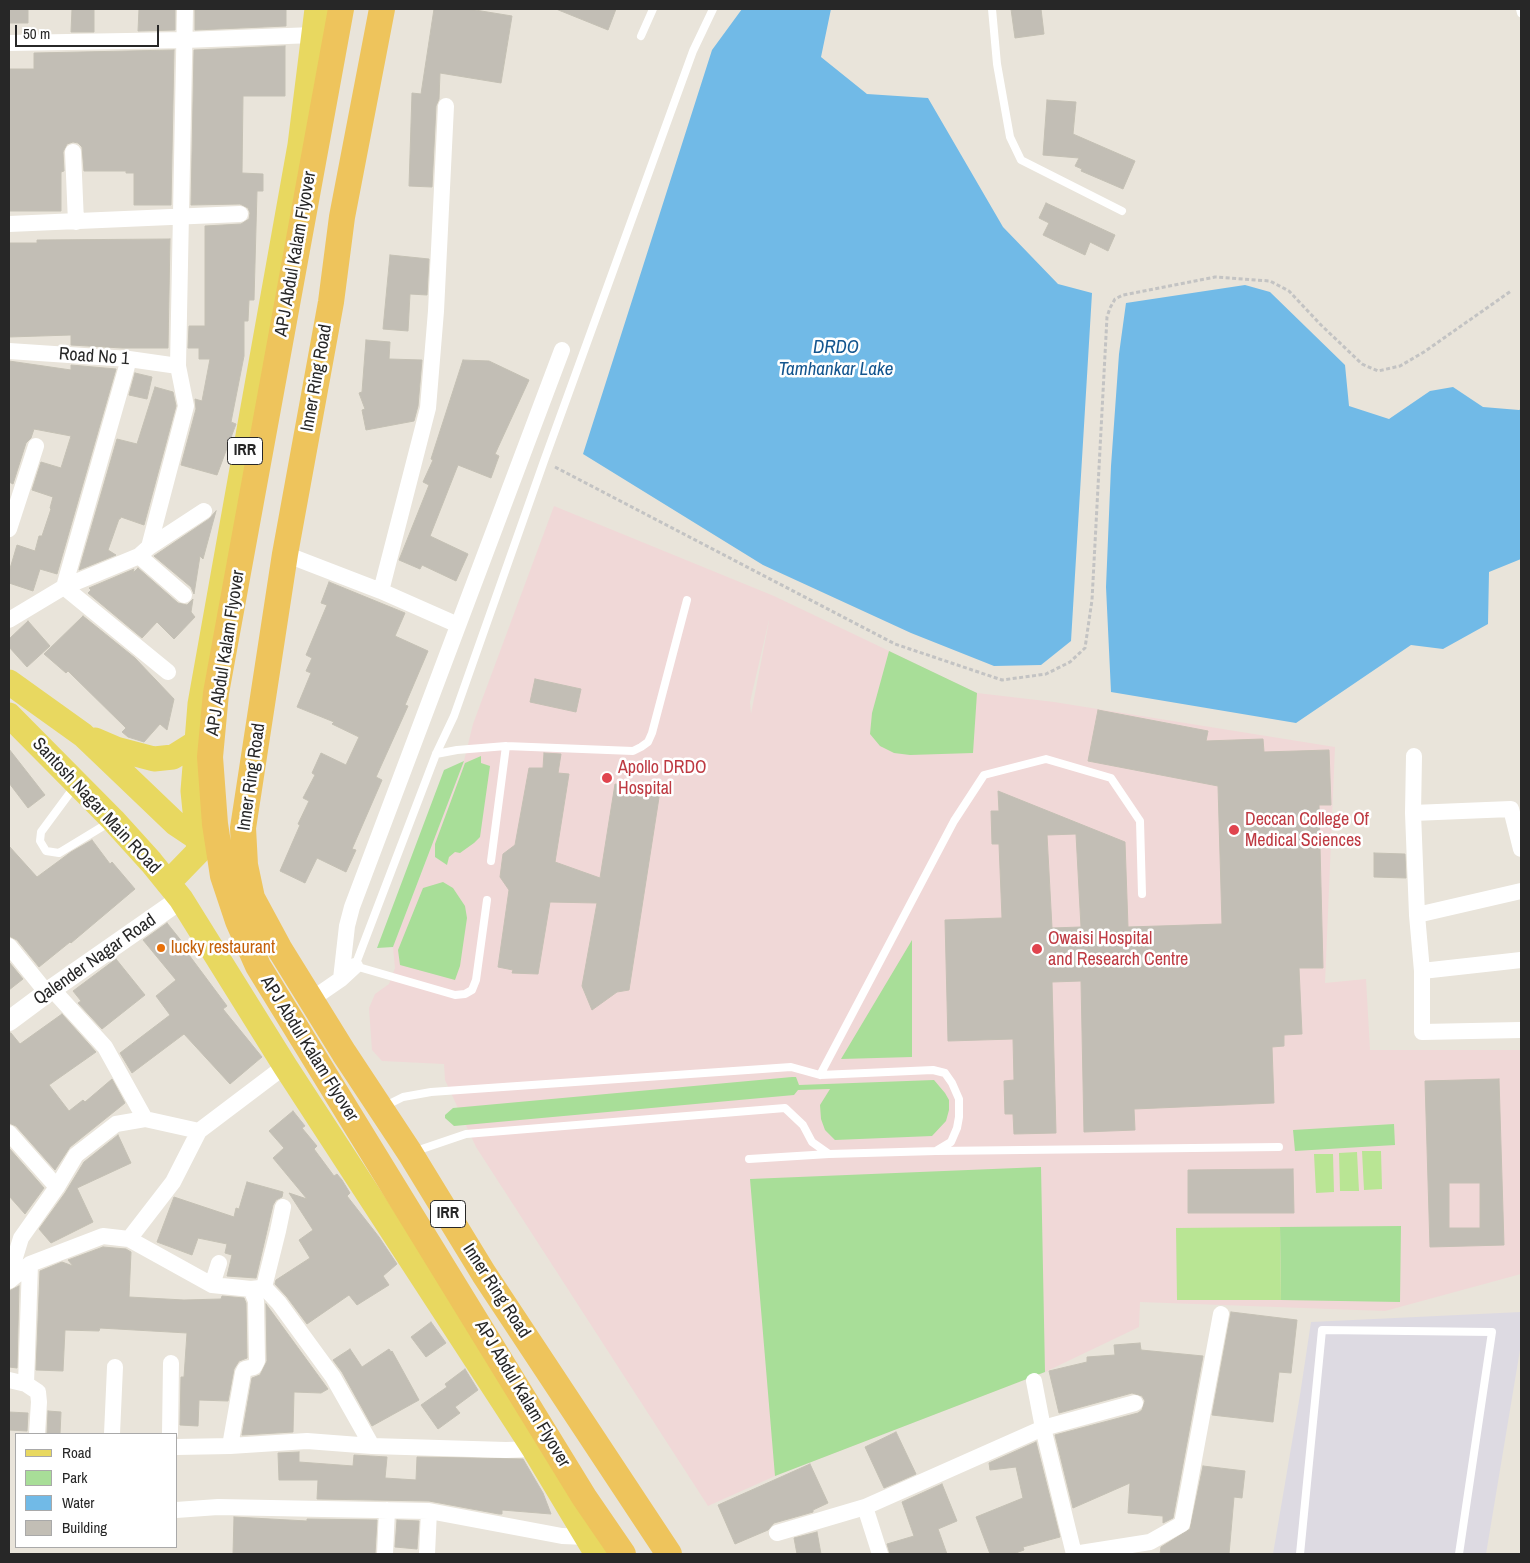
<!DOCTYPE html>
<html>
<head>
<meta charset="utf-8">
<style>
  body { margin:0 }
  #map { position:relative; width:1530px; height:1563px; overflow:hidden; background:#e9e4da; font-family:"Archivo Narrow",sans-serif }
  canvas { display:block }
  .frame { position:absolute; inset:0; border:10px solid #272727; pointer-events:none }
  .legend { position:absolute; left:15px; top:1433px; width:162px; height:115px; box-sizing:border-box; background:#fff; border:1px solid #a9a9a9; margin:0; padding:6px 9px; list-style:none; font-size:15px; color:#272727 }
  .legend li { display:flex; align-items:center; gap:10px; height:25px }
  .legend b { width:25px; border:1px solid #a9a9a9 }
  .scale { position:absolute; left:15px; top:25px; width:144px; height:22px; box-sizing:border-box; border:2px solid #272727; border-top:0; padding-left:6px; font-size:15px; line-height:18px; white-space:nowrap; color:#272727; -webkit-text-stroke:4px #fff; paint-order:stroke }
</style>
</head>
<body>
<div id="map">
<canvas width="1530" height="1563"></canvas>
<div class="frame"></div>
<ul class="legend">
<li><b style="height:6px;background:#e8d860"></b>Road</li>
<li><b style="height:14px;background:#a8de98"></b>Park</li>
<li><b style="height:14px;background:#71bae7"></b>Water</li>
<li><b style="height:14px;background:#c2beb5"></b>Building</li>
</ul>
<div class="scale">50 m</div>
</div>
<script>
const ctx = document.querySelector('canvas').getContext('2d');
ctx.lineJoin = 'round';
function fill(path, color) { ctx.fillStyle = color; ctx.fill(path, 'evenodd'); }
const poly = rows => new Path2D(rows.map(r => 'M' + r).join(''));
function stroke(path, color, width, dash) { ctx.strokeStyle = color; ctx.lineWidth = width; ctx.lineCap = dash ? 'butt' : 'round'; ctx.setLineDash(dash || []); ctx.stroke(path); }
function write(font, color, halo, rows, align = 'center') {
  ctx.font = font + ' "Archivo Narrow",sans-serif'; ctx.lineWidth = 5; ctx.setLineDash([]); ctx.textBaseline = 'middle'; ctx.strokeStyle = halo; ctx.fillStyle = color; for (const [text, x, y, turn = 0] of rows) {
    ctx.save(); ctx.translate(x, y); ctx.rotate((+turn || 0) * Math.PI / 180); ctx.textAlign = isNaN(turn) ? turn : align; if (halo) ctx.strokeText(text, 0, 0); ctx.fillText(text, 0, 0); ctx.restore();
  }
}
const industrial = poly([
  [1521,1312,1521,1344,1486,1554,1273,1554,1300,1395,1311,1322]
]);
const medical = poly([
  [554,506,774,596,977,693,1054,702,1335,747,1325,983,1366,979,1370,1050,1521,1050,1521,1274,1385,1311,1140,1302,1139,1327,1045,1372,775,1476,708,1506,476,1147,445,1080,444,1064,382,1061,372,1050,369,1008,375,994,389,984,395,968,393,947,464,761,473,724],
  [769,620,769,621,751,714,750,702]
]);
const green = poly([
  [889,651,977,693,973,753,910,755,894,753,880,746,870,734,872,713],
  [481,756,481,763,490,766,480,837,474,843,460,853,455,852,449,857,447,865,435,857,435,844,465,763],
  [464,761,393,947,377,948,444,770],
  [443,882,453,888,465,906,467,918,460,966,455,980,400,965,398,950,423,888],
  [912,940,912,1057,841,1059],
  [792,1077,796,1077,799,1085,934,1080,945,1093,949,1100,949,1110,946,1121,932,1136,835,1140,825,1130,821,1119,820,1105,830,1089,798,1090,794,1095,454,1126,445,1118,445,1115,453,1108],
  [1394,1124,1395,1145,1295,1151,1293,1130],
  [1041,1167,1045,1372,775,1476,750,1179],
  [1401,1226,1400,1302,1281,1300,1280,1227]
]);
const pitch = poly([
  [1362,1151,1381,1151,1382,1189,1364,1190],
  [1357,1152,1359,1191,1340,1191,1339,1153],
  [1314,1154,1333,1154,1334,1192,1316,1193],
  [1280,1227,1281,1300,1177,1300,1176,1228]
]);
const water = poly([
  [742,9,831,9,821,57,867,94,928,98,1003,227,1058,284,1092,293,1071,641,1041,665,994,666,911,633,763,565,583,454,712,50],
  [1245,285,1270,292,1345,365,1349,406,1389,419,1430,391,1453,387,1483,407,1519,410,1521,409,1521,559,1489,572,1488,624,1443,649,1411,645,1296,723,1111,692,1106,587,1111,466,1119,354,1126,303]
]);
const building = poly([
  [9,9,28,9,28,23,9,23,9,9],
  [72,9,94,9,94,32,71,32,72,9],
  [139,9,175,9,175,30,138,31,139,9],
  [195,9,286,9,286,26,195,30,195,9],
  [434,9,469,9,512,16,501,83,440,73,439,99,436,106,432,187,409,186,412,93,421,94,434,9],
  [556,9,616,9,608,30,556,9],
  [1011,9,1041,9,1044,34,1015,38,1011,9],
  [285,46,285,96,243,96,242,173,263,174,263,191,257,191,254,300,249,300,248,321,244,321,244,356,231,422,236,424,217,475,181,465,196,409,195,399,202,401,210,359,199,359,199,348,188,348,189,326,205,326,205,226,241,224,249,219,250,213,248,208,240,204,191,205,194,50,285,46],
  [174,50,171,205,134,205,134,173,126,173,126,171,84,171,82,147,78,143,73,142,67,144,63,152,64,171,61,172,61,211,9,211,9,69,34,69,34,53,174,50],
  [1047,100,1076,102,1073,134,1135,161,1123,189,1081,171,1082,169,1075,166,1079,158,1043,155,1047,100],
  [1046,203,1115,235,1108,251,1090,242,1085,255,1043,235,1049,223,1039,218,1046,203],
  [170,239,168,348,122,348,71,345,71,335,9,337,9,243,37,243,37,240,170,239],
  [390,255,429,259,427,295,410,294,408,331,383,329,390,255],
  [366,340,390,342,389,359,422,360,418,406,414,421,366,430,362,410,365,409,359,393,362,392,366,340],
  [463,360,489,361,529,380,495,454,499,456,491,478,458,465,430,536,468,554,456,581,422,565,420,569,399,560,429,485,423,482,433,460,431,459,463,360],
  [9,361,71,370,71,365,116,369,57,574,40,569,33,591,9,583,9,572,17,545,35,551,39,536,42,536,51,509,50,508,53,497,32,490,41,462,61,468,71,436,34,429,31,438,26,443,13,484,9,482,9,361],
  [135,373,152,377,147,399,129,395,135,373],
  [155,387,173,392,176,406,144,525,121,517,120,519,119,519,108,550,116,555,79,570,117,439,137,444,155,387],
  [216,511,203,559,200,556,194,594,191,587,154,556,209,519,216,511],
  [138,568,178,603,187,605,193,599,191,612,195,617,174,639,157,622,142,638,88,593,91,590,89,588,134,569,133,573,138,568],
  [329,582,405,613,395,636,428,651,405,705,408,706,376,777,382,780,352,849,356,850,346,872,317,858,305,883,280,871,300,825,298,824,309,801,303,798,315,775,312,773,321,753,346,765,359,737,332,724,334,722,297,707,311,673,306,671,312,658,306,655,327,605,321,603,329,582],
  [83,616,135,658,174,699,167,730,160,724,144,742,128,737,122,732,126,728,68,671,66,673,44,654,83,616],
  [28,621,50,646,27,667,9,647,9,639,28,621],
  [535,679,581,689,576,712,530,702,535,679],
  [1098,710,1208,731,1206,741,1263,739,1264,752,1329,750,1331,805,1319,805,1323,968,1299,968,1302,1034,1284,1035,1284,1046,1272,1047,1274,1103,1134,1109,1135,1130,1084,1132,1081,981,1052,982,1056,1133,1014,1134,1013,1114,1005,1114,1004,1081,1014,1080,1013,1039,948,1041,945,920,1002,918,999,844,992,844,991,811,999,811,998,791,1125,842,1128,927,1222,924,1218,786,1088,761,1098,710],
  [1076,834,1081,927,1052,928,1047,835,1076,834],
  [9,749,45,795,28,808,9,783,9,749],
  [544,753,561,754,558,773,569,774,555,862,600,878,615,784,660,791,629,990,617,992,592,1010,582,986,597,903,550,902,538,974,512,973,513,970,498,967,509,890,500,877,503,854,515,845,529,768,543,768,544,753],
  [92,840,110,864,112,862,135,889,71,943,70,942,39,967,17,940,9,936,9,846,37,877,71,852,92,840],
  [1374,853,1405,854,1406,878,1374,877,1374,853],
  [167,923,191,953,189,955,227,1006,223,1009,262,1057,230,1084,184,1034,132,1073,120,1053,170,1015,156,996,176,980,143,940,167,923],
  [116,959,145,995,102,1029,78,1003,81,1001,73,991,116,959],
  [9,962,23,979,9,990,9,962],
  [62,1014,96,1052,49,1085,69,1111,83,1100,85,1102,112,1079,125,1103,70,1147,55,1170,16,1126,9,1123,9,1033,11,1033,20,1044,62,1014],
  [1499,1079,1504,1245,1430,1247,1425,1081,1499,1079],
  [1449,1183,1480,1183,1480,1228,1449,1228,1449,1183],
  [293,1111,305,1126,302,1128,317,1146,314,1149,334,1176,337,1174,342,1180,350,1193,347,1196,379,1237,397,1264,383,1276,389,1285,357,1305,349,1295,307,1324,287,1297,275,1284,276,1280,310,1258,299,1240,313,1230,289,1193,307,1199,273,1158,284,1148,269,1131,293,1111],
  [118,1135,131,1163,77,1188,93,1222,51,1243,39,1229,65,1193,84,1162,118,1135],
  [9,1148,44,1188,25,1214,9,1196,9,1148],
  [1293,1169,1294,1213,1188,1213,1188,1170,1293,1169],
  [247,1182,283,1192,282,1197,276,1200,273,1205,256,1278,227,1276,232,1255,225,1253,227,1244,198,1238,192,1255,157,1242,174,1197,234,1217,236,1208,239,1209,247,1182],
  [103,1247,126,1249,131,1252,129,1297,184,1300,221,1299,222,1296,244,1298,246,1303,247,1358,239,1361,234,1369,228,1401,199,1400,198,1426,180,1425,181,1377,184,1377,187,1333,100,1328,99,1331,65,1330,63,1371,36,1370,40,1271,62,1262,73,1266,68,1260,103,1247],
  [19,1286,17,1368,9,1367,9,1291,19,1286],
  [266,1304,328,1389,321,1393,294,1392,293,1432,242,1435,252,1378,260,1375,267,1361,266,1304],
  [1231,1312,1297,1320,1291,1373,1279,1372,1273,1422,1212,1415,1231,1312],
  [431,1322,446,1343,426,1357,411,1337,431,1322],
  [1140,1343,1141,1350,1203,1356,1173,1518,1163,1523,1163,1516,1128,1513,1130,1483,1073,1508,1055,1435,1138,1413,1142,1410,1145,1401,1142,1396,1132,1393,1059,1413,1049,1371,1087,1362,1087,1357,1115,1355,1114,1345,1140,1343],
  [350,1349,362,1367,389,1349,391,1352,392,1351,419,1400,372,1426,342,1372,333,1360,350,1349],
  [465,1369,478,1390,455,1407,460,1413,438,1429,421,1405,447,1387,445,1384,465,1369],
  [48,1411,61,1412,60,1434,47,1434,48,1411],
  [9,1412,28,1413,27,1431,9,1430,9,1412],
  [896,1432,916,1474,884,1488,865,1447,896,1432],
  [1036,1442,1060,1537,1023,1547,1024,1550,1013,1554,990,1554,976,1517,1023,1498,1016,1467,990,1470,989,1463,1036,1442],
  [299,1452,299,1462,353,1466,354,1455,387,1457,385,1478,416,1480,417,1457,523,1459,543,1493,551,1514,502,1510,502,1514,499,1514,429,1501,317,1499,318,1480,279,1480,278,1453,299,1452],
  [810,1464,828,1503,813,1510,813,1512,774,1523,768,1530,735,1544,718,1505,810,1464],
  [1203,1466,1245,1471,1242,1498,1234,1497,1229,1554,1160,1554,1161,1547,1190,1529,1203,1466],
  [942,1484,957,1521,938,1529,947,1554,890,1554,887,1544,914,1536,902,1502,942,1484],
  [234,1517,307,1521,307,1519,377,1520,375,1554,233,1554,234,1517],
  [397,1520,419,1521,417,1549,395,1547,397,1520],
  [817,1532,821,1554,797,1554,794,1538,817,1532]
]);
const path = poly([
  [555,467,895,644,1002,680,1046,674,1070,662,1085,648,1092,600,1107,317,1110,308,1115,299,1123,295,1215,277,1270,281,1289,291,1321,325,1362,364,1378,371,1400,366,1424,352,1511,291]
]);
const service = poly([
  [992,9,997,64,1010,137,1021,160,1122,211],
  [1520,9,1521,13],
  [641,36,653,9],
  [506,746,633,751,641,747,648,742,652,733,687,600],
  [436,754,457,750,506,746,491,861],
  [75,786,41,832,40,841,46,851,59,853,110,822],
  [487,900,476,980,472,990,465,994,455,995,355,966,436,754,454,716,544,461,693,51,713,9],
  [820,1075,954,821,984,775,1046,759,1111,778,1140,821,1142,894],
  [385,1106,403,1097,431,1092,791,1067,820,1075,933,1070,945,1073,952,1083,959,1099,959,1117,957,1128,951,1142,936,1151,829,1154,812,1142,803,1125,785,1108,466,1134,413,1152],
  [936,1151,1279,1147],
  [749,1159,829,1154],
  [1300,1554,1322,1330,1492,1332,1459,1554]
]);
const minor = poly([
  [9,43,185,40,313,35],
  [73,152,76,222],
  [9,224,240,214],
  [9,351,129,359,178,366],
  [129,359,64,587,168,672],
  [9,529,36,446],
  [149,547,186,406,178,366,185,9],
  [285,554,381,591,458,625],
  [139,556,184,595],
  [381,591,428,408,436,311,446,106],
  [9,620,64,587,139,556,149,547,204,511],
  [1414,756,1413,813,1417,915,1422,971,1422,1032,1521,1030],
  [1413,813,1511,809,1521,849],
  [1417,915,1521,891],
  [9,946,47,993],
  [1422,971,1521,960],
  [341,979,347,926,352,907,562,350],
  [52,989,105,1047,145,1119],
  [312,999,341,979,355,966],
  [9,1133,57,1187],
  [283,1207,278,1231,264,1287,279,1303,333,1377,372,1446],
  [129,1239,212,1285,251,1289,260,1288],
  [9,1277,21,1238,57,1187,76,1155,116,1124,145,1119,199,1131],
  [9,1281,30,1264,103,1236,129,1239,173,1182,199,1131,285,1066],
  [212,1285,219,1263],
  [9,1380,26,1384,38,1392,39,1402,37,1434],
  [1034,1381,1043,1428,1074,1554],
  [26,1384,30,1264],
  [112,1434,115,1367],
  [170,1434,171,1363],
  [230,1446,307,1441,372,1446,506,1450,534,1449],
  [176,1447,230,1446,243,1373,245,1369,254,1367,257,1361,256,1301,251,1289],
  [865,1507,1043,1428,1135,1403],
  [176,1510,218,1507,429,1511,562,1536,587,1537],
  [777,1533,865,1507,880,1554],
  [385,1554,387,1510],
  [427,1554,429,1511],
  [1074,1554,1150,1542,1182,1524,1221,1314]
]);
const tertiary = poly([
  [9,1021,52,989,181,899]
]);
const primary = poly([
  [9,682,83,735,175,823,208,845],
  [9,715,113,820,151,862,181,899,285,1066,534,1449,597,1554],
  [95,740,116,749,154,759,173,757,197,742],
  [168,883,199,851,193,791,200,704,300,145,317,9]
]);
const trunk = poly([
  [341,9,216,693,210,757,215,824,223,876,238,921,258,966,584,1497,623,1554],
  [382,9,342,217,331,302,285,554,243,828,245,865,252,898,279,948,344,1053,410,1153,484,1274,669,1554]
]);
const markers = [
  [607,778,6,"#e0444e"],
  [1234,830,6,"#e0444e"],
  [161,948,5,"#e8710a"],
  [1037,949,6,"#e0444e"]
];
const shields = [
  [245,451,35],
  [448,1214,35]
];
const shieldNames = [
  ["IRR",245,451],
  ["IRR",448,1214]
];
const streetNames = [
  ["APJ Abdul Kalam Flyover",296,254,-80],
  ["Road No 1",94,357,4],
  ["Inner Ring Road",317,378,-80],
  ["APJ Abdul Kalam Flyover",226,653,-81],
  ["Inner Ring Road",252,777,-82],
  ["Santosh Nagar Main ROad",96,806,47],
  ["Qalender Nagar Road",95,960,-35],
  ["APJ Abdul Kalam Flyover",309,1049,58],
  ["Inner Ring Road",496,1291,57],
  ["APJ Abdul Kalam Flyover",522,1394,59]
];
const healthNames = [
  ["Apollo DRDO",618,768],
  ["Hospital",618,789],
  ["Deccan College Of",1245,820],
  ["Medical Sciences",1245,841],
  ["Owaisi Hospital",1048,939],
  ["and Research Centre",1048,960]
];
const foodNames = [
  ["lucky restaurant",171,948]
];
const waterNames = [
  ["DRDO",836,348],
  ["Tamhankar Lake",836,370]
];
fill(industrial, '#dddae2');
fill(medical, '#f0d8d7');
fill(green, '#a8de98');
fill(pitch, '#b9e594');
fill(water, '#71bae7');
fill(building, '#c2beb5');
stroke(building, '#c4c0b4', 1);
stroke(path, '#c3c3c3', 3, [4, 2.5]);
stroke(service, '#fff', 8);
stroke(minor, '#fff', 16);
stroke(tertiary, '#fff', 20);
stroke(primary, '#e8d860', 25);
stroke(trunk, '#eec45c', 26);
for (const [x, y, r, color] of markers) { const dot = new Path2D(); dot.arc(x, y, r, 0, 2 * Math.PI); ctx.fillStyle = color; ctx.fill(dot); stroke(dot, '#fff', 2); }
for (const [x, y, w] of shields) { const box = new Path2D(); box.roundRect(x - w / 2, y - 13.5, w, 27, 4); ctx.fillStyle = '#fff'; ctx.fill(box); stroke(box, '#272727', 1); }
write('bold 16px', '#272727', null, shieldNames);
write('18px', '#272727', '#fff', streetNames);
write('18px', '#be3a42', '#fff', healthNames, 'left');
write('18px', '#c56008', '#fff', foodNames, 'left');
write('italic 19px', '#14568f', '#fff', waterNames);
</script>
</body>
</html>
